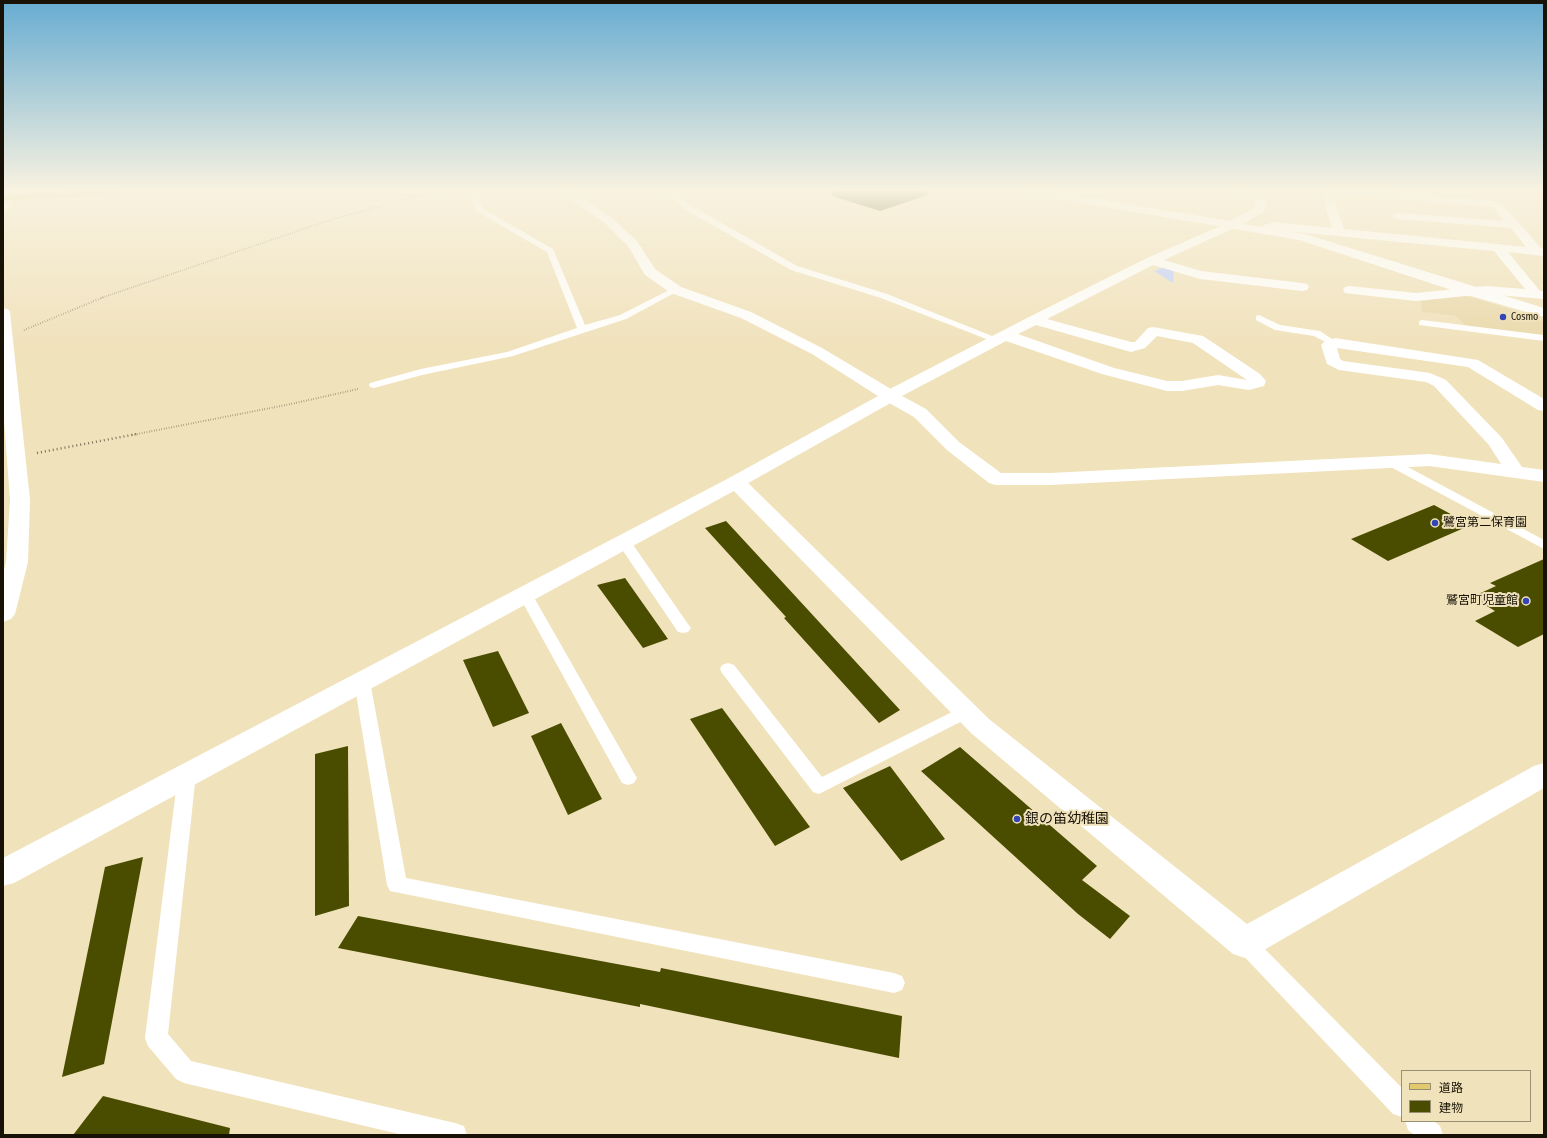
<!DOCTYPE html>
<html>
<head>
<meta charset="utf-8">
<style>
  body { margin:0 }
  #map { position:relative; width:1547px; height:1138px; overflow:hidden; background:#f0e2bb; font-family:"Fira Sans Condensed","Noto Sans JP",sans-serif }
  canvas { display:block }
  .frame { position:absolute; inset:0; border:4px solid #171205; pointer-events:none }
  .legend { position:absolute; left:1401px; top:1070px; width:130px; height:52px; box-sizing:border-box; background:#f0e2bb; border:1px solid #998f72; margin:0; padding:5px 7px; list-style:none; font-size:12px; color:#171205 }
  .legend li { display:flex; align-items:center; gap:8px; height:20px }
  .legend b { width:20px; border:1px solid #998f72 }
</style>
</head>
<body>
<div id="map">
<canvas width="1547" height="1138"></canvas>
<div class="frame"></div>
<ul class="legend">
<li><b style="height:5px;background:#e1c96e"></b>道路</li>
<li><b style="height:11px;background:#4a4c00"></b>建物</li>
</ul>
</div>
<script>
const ctx = document.querySelector('canvas').getContext('2d');
ctx.lineJoin = 'round';
function fill(path, color) { ctx.fillStyle = color; ctx.fill(path, 'evenodd'); }
const poly = rows => new Path2D(rows.map(r => 'M' + r).join(''));
function stroke(path, color, width, dash) { ctx.strokeStyle = color; ctx.lineWidth = width; ctx.lineCap = dash ? 'butt' : 'round'; ctx.setLineDash(dash || []); ctx.stroke(path); }
function write(font, color, halo, rows, align = 'center') {
  ctx.font = font + ' "Fira Sans Condensed","Noto Sans JP",sans-serif'; ctx.lineWidth = 4; ctx.setLineDash([]); ctx.textBaseline = 'middle'; ctx.strokeStyle = halo; ctx.fillStyle = color; for (const [text, x, y, turn = 0] of rows) {
    ctx.save(); ctx.translate(x, y); ctx.rotate((+turn || 0) * Math.PI / 180); ctx.textAlign = isNaN(turn) ? turn : align; if (halo) ctx.strokeText(text, 0, 0); ctx.fillText(text, 0, 0); ctx.restore();
  }
}
const built = poly([
  [1464,295,1529,315,1539,319,1544,323,1544,336,1467,327,1456,316,1422,312,1421,301]
]);
const green = poly([
  [1165,267,1174,270,1173,283,1154,271]
]);
const building = poly([
  [833,191,927,191,928,195,880,211,832,196],
  [1434,505,1471,525,1388,561,1351,539],
  [726,521,798,599,900,710,879,723,784,618,786,617,705,528],
  [1544,559,1544,634,1518,647,1475,621,1495,611,1472,597,1496,586,1490,583],
  [625,578,668,639,643,648,597,585],
  [498,651,529,713,493,727,463,660],
  [722,708,810,827,775,846,690,719],
  [561,723,602,799,568,815,531,736],
  [348,746,349,906,315,916,315,754],
  [960,747,1097,866,1082,880,1130,916,1110,939,1078,914,921,771],
  [890,766,945,839,901,861,843,788],
  [143,857,104,1064,62,1077,105,867],
  [358,916,660,972,661,968,902,1016,899,1058,640,1004,640,1007,338,948],
  [103,1096,230,1128,229,1135,73,1135]
]);
const pathFar2 = poly([
  [101,298,327,221,434,191]
]);
const pathFar1 = poly([
  [24,330,104,297],
  [132,435,291,404,358,389]
]);
const path = poly([
  [37,453,137,434]
]);
const service = poly([
  [469,191,477,191,482,208,553,249,585,325,620,315,673,288,679,288,680,290,626,319,513,356,422,375,374,388,370,387,369,385,370,383,421,369,507,352,577,328,547,252,476,211,469,191],
  [662,191,670,191,694,207,797,266,887,294,1002,340,1000,342,994,342,881,298,791,270,688,211,662,191],
  [1259,315,1280,325,1320,331,1338,343,1333,346,1314,336,1275,330,1256,320,1256,316,1259,315],
  [1422,320,1544,335,1544,341,1419,325,1419,321,1422,320],
  [1391,458,1544,540,1544,549,1387,465,1385,462,1387,459,1391,458],
  [624,538,629,539,688,624,691,628,688,632,683,633,678,632,617,542,619,539,624,538],
  [525,589,530,591,532,594,634,773,637,778,634,783,628,785,622,783,518,594,520,591,525,589],
  [728,663,734,665,822,777,960,708,966,706,972,708,974,712,972,716,819,794,813,792,722,673,720,669,722,665,728,663],
  [362,675,368,677,370,681,406,878,894,973,902,976,905,983,902,990,894,993,390,891,387,885,354,681,356,677,362,675],
  [187,767,193,769,196,774,168,1034,191,1061,455,1123,464,1126,467,1135,403,1135,184,1083,176,1079,148,1046,145,1038,178,774,181,769,187,767],
  [1245,933,1252,936,1402,1088,1402,1117,1393,1114,1238,950,1234,943,1238,936,1245,933],
  [1405,1121,1434,1121,1440,1126,1443,1135,1414,1135,1408,1130,1405,1121]
]);
const minor = poly([
  [1229,191,1256,191,1259,194,1254,197,1234,194,1229,191],
  [1321,191,1331,191,1344,229,1526,247,1511,228,1398,219,1392,216,1398,213,1504,221,1493,207,1341,194,1336,191,1382,191,1500,202,1541,248,1544,248,1544,256,1508,252,1540,291,1544,291,1544,299,1486,294,1416,301,1345,293,1343,290,1345,287,1350,286,1416,293,1486,286,1525,289,1494,251,1275,230,1266,235,1260,231,1264,225,1275,222,1332,228,1321,191],
  [1232,221,1238,225,1236,227,1164,260,1201,271,1302,283,1307,284,1309,287,1307,290,1302,291,1200,279,1153,265,1047,319,1131,342,1135,342,1148,328,1153,327,1203,336,1260,374,1266,381,1264,386,1249,390,1218,385,1182,391,1167,391,1102,374,1006,341,902,396,926,409,959,442,1001,473,1050,473,1429,454,1501,464,1489,445,1434,386,1426,382,1339,370,1327,364,1321,345,1324,342,1335,338,1478,360,1544,399,1544,411,1538,410,1468,367,1337,348,1340,359,1343,361,1430,373,1446,380,1502,438,1522,467,1544,470,1544,482,1429,466,1050,485,996,485,989,483,947,450,914,417,884,400,882,396,884,392,1029,317,1147,258,1232,221],
  [1036,325,1131,352,1145,348,1157,336,1193,343,1247,380,1218,375,1182,381,1167,381,1114,368,1018,334,1036,325],
  [736,476,743,478,989,719,1247,924,1534,766,1544,763,1544,788,1257,954,1245,958,1233,954,971,733,729,486,726,482,729,478,736,476]
]);
const tertiary = poly([
  [3,191,11,191,15,197,7,211,3,212,5,197,3,191],
  [559,191,572,191,613,219,637,241,655,269,681,287,751,312,822,348,896,392,898,396,896,400,743,486,14,883,3,886,3,858,729,478,878,396,812,354,741,318,671,293,645,275,628,246,605,223,559,191],
  [1025,191,1050,191,1230,221,1254,208,1256,204,1246,191,1257,191,1268,204,1263,212,1243,224,1305,234,1544,308,1544,317,1464,294,1299,240,1030,194,1025,191],
  [3,308,8,309,10,312,30,500,28,562,15,614,11,619,3,622,3,573,6,562,10,500,3,407,3,308]
]);
const primary = poly([
  [61,191,122,191,117,194,3,201,3,195,61,191]
]);
const markers = [
  [1503,317,4,"#3445b7"],
  [1435,523,4,"#3445b7"],
  [1526,601,4,"#3445b7"],
  [1017,819,4,"#3445b7"]
];
const farPoinames = [
  ["Cosmo",1511,317]
];
const poiNames = [
  ["鷺宮第二保育園",1443,523],
  ["鷲宮町児童館",1518,601,"right"]
];
const nearPoinames = [
  ["銀の笛幼稚園",1025,819]
];
fill(built, '#e9d8aa');
fill(green, '#bcf');
fill(building, '#4a4c00');
stroke(pathFar2, '#7b7259', 1.5, [0.5, 1.5]);
stroke(pathFar1, '#7b7259', 2, [0.5, 2]);
stroke(path, '#7b7259', 2.5, [1, 3]);
fill(service, '#fff');
fill(minor, '#fff');
fill(tertiary, '#fff');
fill(primary, '#e1c96e');
const sky = ctx.createLinearGradient(0, 0, 0, 351);
sky.addColorStop(0, '#67acd1');
sky.addColorStop(0.54, '#f8f2e0');
sky.addColorStop(1, '#f8f2e000');
ctx.fillStyle = sky;
ctx.fillRect(0, 0, 1547, 351);
for (const [x, y, r, color] of markers) { const dot = new Path2D(); dot.arc(x, y, r, 0, 2 * Math.PI); ctx.fillStyle = color; ctx.fill(dot); stroke(dot, '#f0e2bb', 1.5); }
write('10px', '#171205', '#f0e2bb', farPoinames, 'left');
write('12px', '#171205', '#f0e2bb', poiNames, 'left');
write('14px', '#171205', '#f0e2bb', nearPoinames, 'left');
</script>
</body>
</html>
